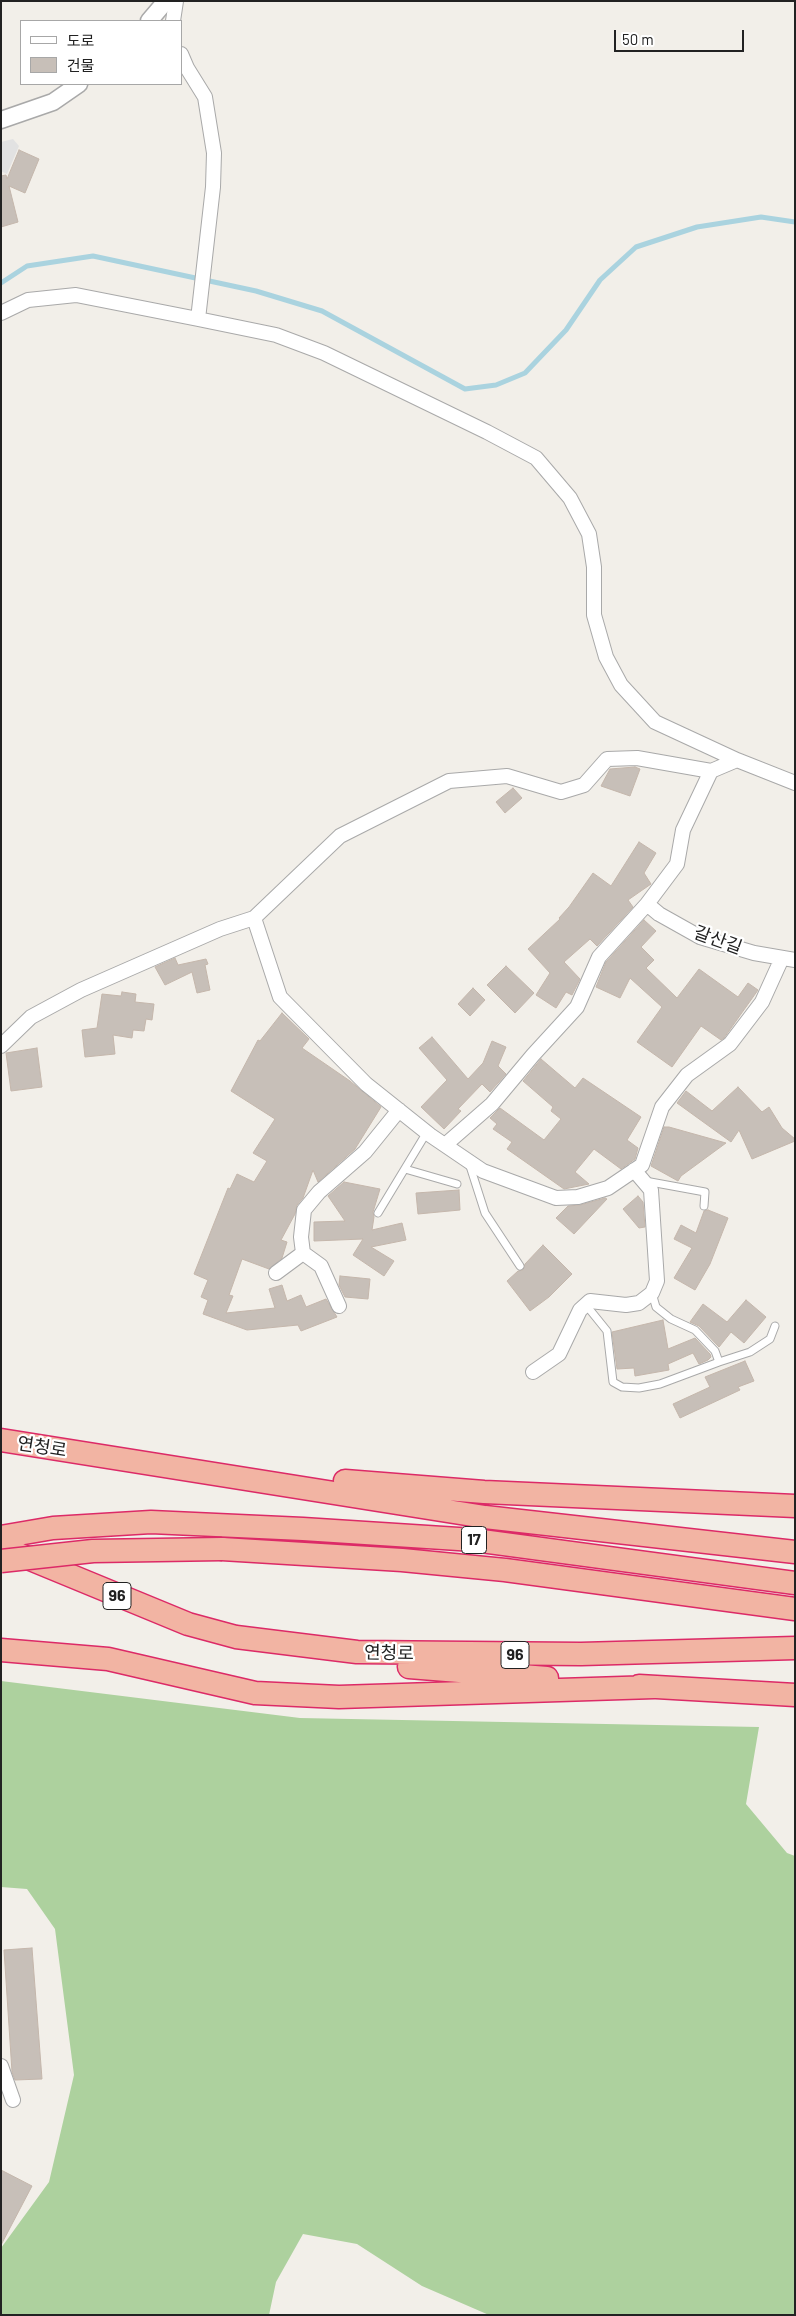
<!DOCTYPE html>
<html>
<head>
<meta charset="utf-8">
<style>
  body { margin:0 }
  #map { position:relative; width:796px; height:2316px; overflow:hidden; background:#f2efe9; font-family:Barlow,"Noto Sans KR",sans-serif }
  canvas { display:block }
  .frame { position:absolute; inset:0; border:2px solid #222; pointer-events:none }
  .legend { position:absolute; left:20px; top:20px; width:162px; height:65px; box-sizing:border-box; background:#fff; border:1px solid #a7a7a7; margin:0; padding:6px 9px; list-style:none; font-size:15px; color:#222 }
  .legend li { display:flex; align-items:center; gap:10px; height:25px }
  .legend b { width:25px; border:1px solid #a7a7a7 }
  .scale { position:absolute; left:614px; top:30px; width:130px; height:22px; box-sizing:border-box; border:2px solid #222; border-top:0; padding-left:6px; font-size:15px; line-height:18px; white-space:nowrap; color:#222; -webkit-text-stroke:4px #fff; paint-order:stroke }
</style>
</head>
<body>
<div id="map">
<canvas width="796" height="2316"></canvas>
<div class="frame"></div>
<ul class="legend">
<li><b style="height:6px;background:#fff"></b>도로</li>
<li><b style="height:14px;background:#c7bfb8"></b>건물</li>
</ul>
<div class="scale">50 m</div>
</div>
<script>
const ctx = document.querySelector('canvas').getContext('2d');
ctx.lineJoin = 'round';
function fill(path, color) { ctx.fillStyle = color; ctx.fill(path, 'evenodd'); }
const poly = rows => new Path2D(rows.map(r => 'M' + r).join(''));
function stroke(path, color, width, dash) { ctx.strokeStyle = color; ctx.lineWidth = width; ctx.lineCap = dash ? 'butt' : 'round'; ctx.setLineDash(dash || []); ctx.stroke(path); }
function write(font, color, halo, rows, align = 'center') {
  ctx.font = font + ' Barlow,"Noto Sans KR",sans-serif'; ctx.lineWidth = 4.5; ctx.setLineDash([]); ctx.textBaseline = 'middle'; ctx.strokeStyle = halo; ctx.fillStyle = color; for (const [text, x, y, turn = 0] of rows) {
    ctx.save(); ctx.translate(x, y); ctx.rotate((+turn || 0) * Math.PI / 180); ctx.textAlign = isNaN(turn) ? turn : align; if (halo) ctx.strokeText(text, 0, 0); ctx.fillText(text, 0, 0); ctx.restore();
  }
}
const forest = poly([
  [1,1681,300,1718,759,1727,746,1804,787,1853,795,1856,795,2315,489,2315,422,2286,357,2244,303,2234,276,2282,269,2315,1,2315,1,2248,49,2182,74,2075,55,1929,27,1889,1,1887]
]);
const parking = poly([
  [13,139,19,146,7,174,1,171,1,142]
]);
const stream = poly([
  [1,283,27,266,93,256,256,291,322,311,465,389,496,385,525,373,566,330,600,280,636,247,697,227,761,217,795,222]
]);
const building = poly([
  [19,150,39,159,25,193,9,186,18,222,1,227,1,176,6,175,7,179,19,150],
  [635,767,640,769,630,796,601,786,610,769,635,767],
  [513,788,522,798,505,813,496,802,513,788],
  [639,842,656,853,644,873,651,884,628,900,633,907,597,946,590,939,564,962,580,979,572,995,566,992,556,1008,536,995,550,973,528,949,560,919,559,918,569,907,593,873,611,886,639,842],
  [644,920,656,931,641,947,654,960,646,968,677,998,699,969,738,997,748,983,758,990,724,1038,721,1040,701,1026,672,1067,637,1042,662,1007,630,978,620,998,596,987,606,962,644,920],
  [175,958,178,965,206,959,208,964,205,965,210,990,197,993,192,972,165,985,155,967,175,958],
  [506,966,534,993,515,1013,487,985,506,966],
  [473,988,485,1000,470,1016,458,1004,473,988],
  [122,992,136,994,135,1002,154,1004,152,1020,146,1019,144,1031,133,1030,132,1038,113,1035,115,1054,85,1057,82,1030,97,1028,102,994,121,996,122,992],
  [282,1013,309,1039,302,1048,350,1081,381,1107,355,1149,318,1182,313,1170,303,1198,297,1205,295,1214,281,1240,287,1242,282,1258,269,1269,242,1259,229,1295,233,1296,226,1313,275,1308,269,1289,282,1285,287,1301,301,1295,306,1307,326,1299,337,1317,301,1331,298,1325,247,1330,203,1314,208,1300,201,1297,208,1280,194,1274,228,1188,230,1189,237,1174,254,1182,267,1161,253,1153,275,1119,231,1091,258,1040,260,1041,282,1013],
  [432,1037,468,1079,483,1063,492,1041,506,1047,498,1066,506,1074,490,1092,482,1084,458,1109,461,1111,444,1129,421,1107,447,1080,419,1048,432,1037],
  [37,1048,42,1087,11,1091,6,1053,37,1048],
  [541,1059,575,1088,583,1078,641,1117,627,1140,638,1148,635,1159,621,1169,594,1149,575,1172,589,1184,564,1189,507,1149,512,1142,493,1129,497,1124,490,1118,500,1108,544,1140,561,1119,551,1111,553,1107,523,1081,541,1059],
  [738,1087,762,1112,769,1107,782,1128,795,1139,795,1141,752,1159,739,1130,731,1142,677,1103,686,1091,712,1111,738,1087],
  [664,1127,669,1127,726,1143,681,1176,678,1181,651,1166,664,1127],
  [344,1182,380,1189,373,1212,374,1217,372,1230,402,1223,406,1240,371,1247,394,1261,384,1276,353,1255,363,1239,314,1241,314,1222,345,1221,328,1196,344,1182],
  [459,1190,460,1210,418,1214,416,1193,459,1190],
  [638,1196,643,1202,645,1227,639,1228,623,1209,638,1196],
  [605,1198,607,1199,574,1234,556,1218,568,1206,580,1205,605,1198],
  [708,1210,728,1218,710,1264,695,1290,674,1278,692,1248,674,1239,681,1225,696,1233,704,1211,708,1210],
  [543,1245,572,1274,549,1297,530,1311,507,1281,518,1271,523,1270,525,1264,543,1245],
  [340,1276,370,1279,368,1299,345,1297,339,1285,340,1276],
  [746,1300,766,1317,744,1343,731,1332,719,1347,699,1326,690,1322,703,1304,727,1322,746,1300],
  [663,1320,668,1349,695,1338,710,1354,711,1357,708,1360,699,1364,693,1353,668,1364,669,1370,635,1376,634,1368,617,1369,612,1332,663,1320],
  [745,1361,754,1381,738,1387,740,1390,680,1418,673,1404,710,1387,705,1377,745,1361],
  [32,1948,42,2079,15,2080,12,2072,4,1950,32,1948],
  [1,2170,32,2186,1,2245,1,2170]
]);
const service = poly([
  [469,1163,485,1213,520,1266],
  [405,1169,457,1184],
  [645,1181,705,1192,704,1206],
  [378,1213,427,1132],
  [586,1305,607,1331,613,1382,622,1387,639,1388,660,1384,719,1362,715,1351,695,1330,671,1319,656,1307,652,1293],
  [719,1362,750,1352,770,1339,775,1326]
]);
const minor = poly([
  [173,21,176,1],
  [181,54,187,68,205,97,214,153,213,187,198,319,276,335,324,353,487,432,536,458,570,498,589,534,594,567,594,615,606,657,621,685,655,722,737,760,795,783],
  [1,313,28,300,76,295,198,319],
  [647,904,659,914,700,937,754,953,795,960],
  [254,918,280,997,366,1084,430,1135,483,1171,556,1198,578,1197,608,1188,642,1165,662,1107,687,1075,730,1044,762,1002,782,958],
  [1,1046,31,1017,81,990,220,929,254,918,340,836,449,781,507,776,561,792,584,785,607,759,637,758,711,771,737,760],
  [445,1145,492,1104,533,1055,577,1007,599,957,647,904,677,864,683,830,711,771],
  [276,1273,303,1253],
  [339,1306,321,1266,303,1253,301,1237,304,1210,319,1192,365,1152,399,1110],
  [533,1372,559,1354,580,1310,590,1301,626,1305,639,1303,652,1293,657,1281,651,1190,634,1170],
  [1,2066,13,2100]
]);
const tertiary = poly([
  [149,21,166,1],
  [1,120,53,102,79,84]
]);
const trunk = poly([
  [1,1440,485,1517,795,1552],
  [345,1481,484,1492,795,1506],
  [1,1537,53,1528,151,1522,303,1529,474,1540,795,1583],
  [1,1547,188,1624,236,1637,357,1652,581,1654,795,1648],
  [222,1549,402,1560,505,1570,795,1609],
  [1,1650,108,1659,255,1693,339,1697,654,1687],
  [409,1667,547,1678],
  [639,1686,795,1695]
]);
const trunkBridge = poly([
  [1,1561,93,1551,222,1549]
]);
const shields = [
  [474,1540,25],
  [117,1596,28],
  [515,1655,28]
];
const shieldNames = [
  ["17",474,1540],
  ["96",117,1596],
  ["96",515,1655]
];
const streetNames = [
  ["갈산길",718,940,20],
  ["연청로",42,1447,9],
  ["연청로",389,1653,1]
];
fill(forest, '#add19e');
fill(parking, '#e2e2e2');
stroke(stream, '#aad3df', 5);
fill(building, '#c7bfb8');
stroke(building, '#c4b6ab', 1);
stroke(service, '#a9a9a9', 9);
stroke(minor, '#a9a9a9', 16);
stroke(tertiary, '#a9a9a9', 19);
stroke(trunk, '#dc2a67', 25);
stroke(service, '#fff', 7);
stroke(minor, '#fff', 14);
stroke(tertiary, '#fff', 16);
stroke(trunk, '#f2b4a3', 22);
stroke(trunkBridge, '#dc2a67', 25, []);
stroke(trunkBridge, '#f2b4a3', 22);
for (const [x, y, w] of shields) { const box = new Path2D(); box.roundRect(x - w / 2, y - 13.5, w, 27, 4); ctx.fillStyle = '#fff'; ctx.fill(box); stroke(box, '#222', 1); }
write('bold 16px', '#222', null, shieldNames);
write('18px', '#222', '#fff', streetNames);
</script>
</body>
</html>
